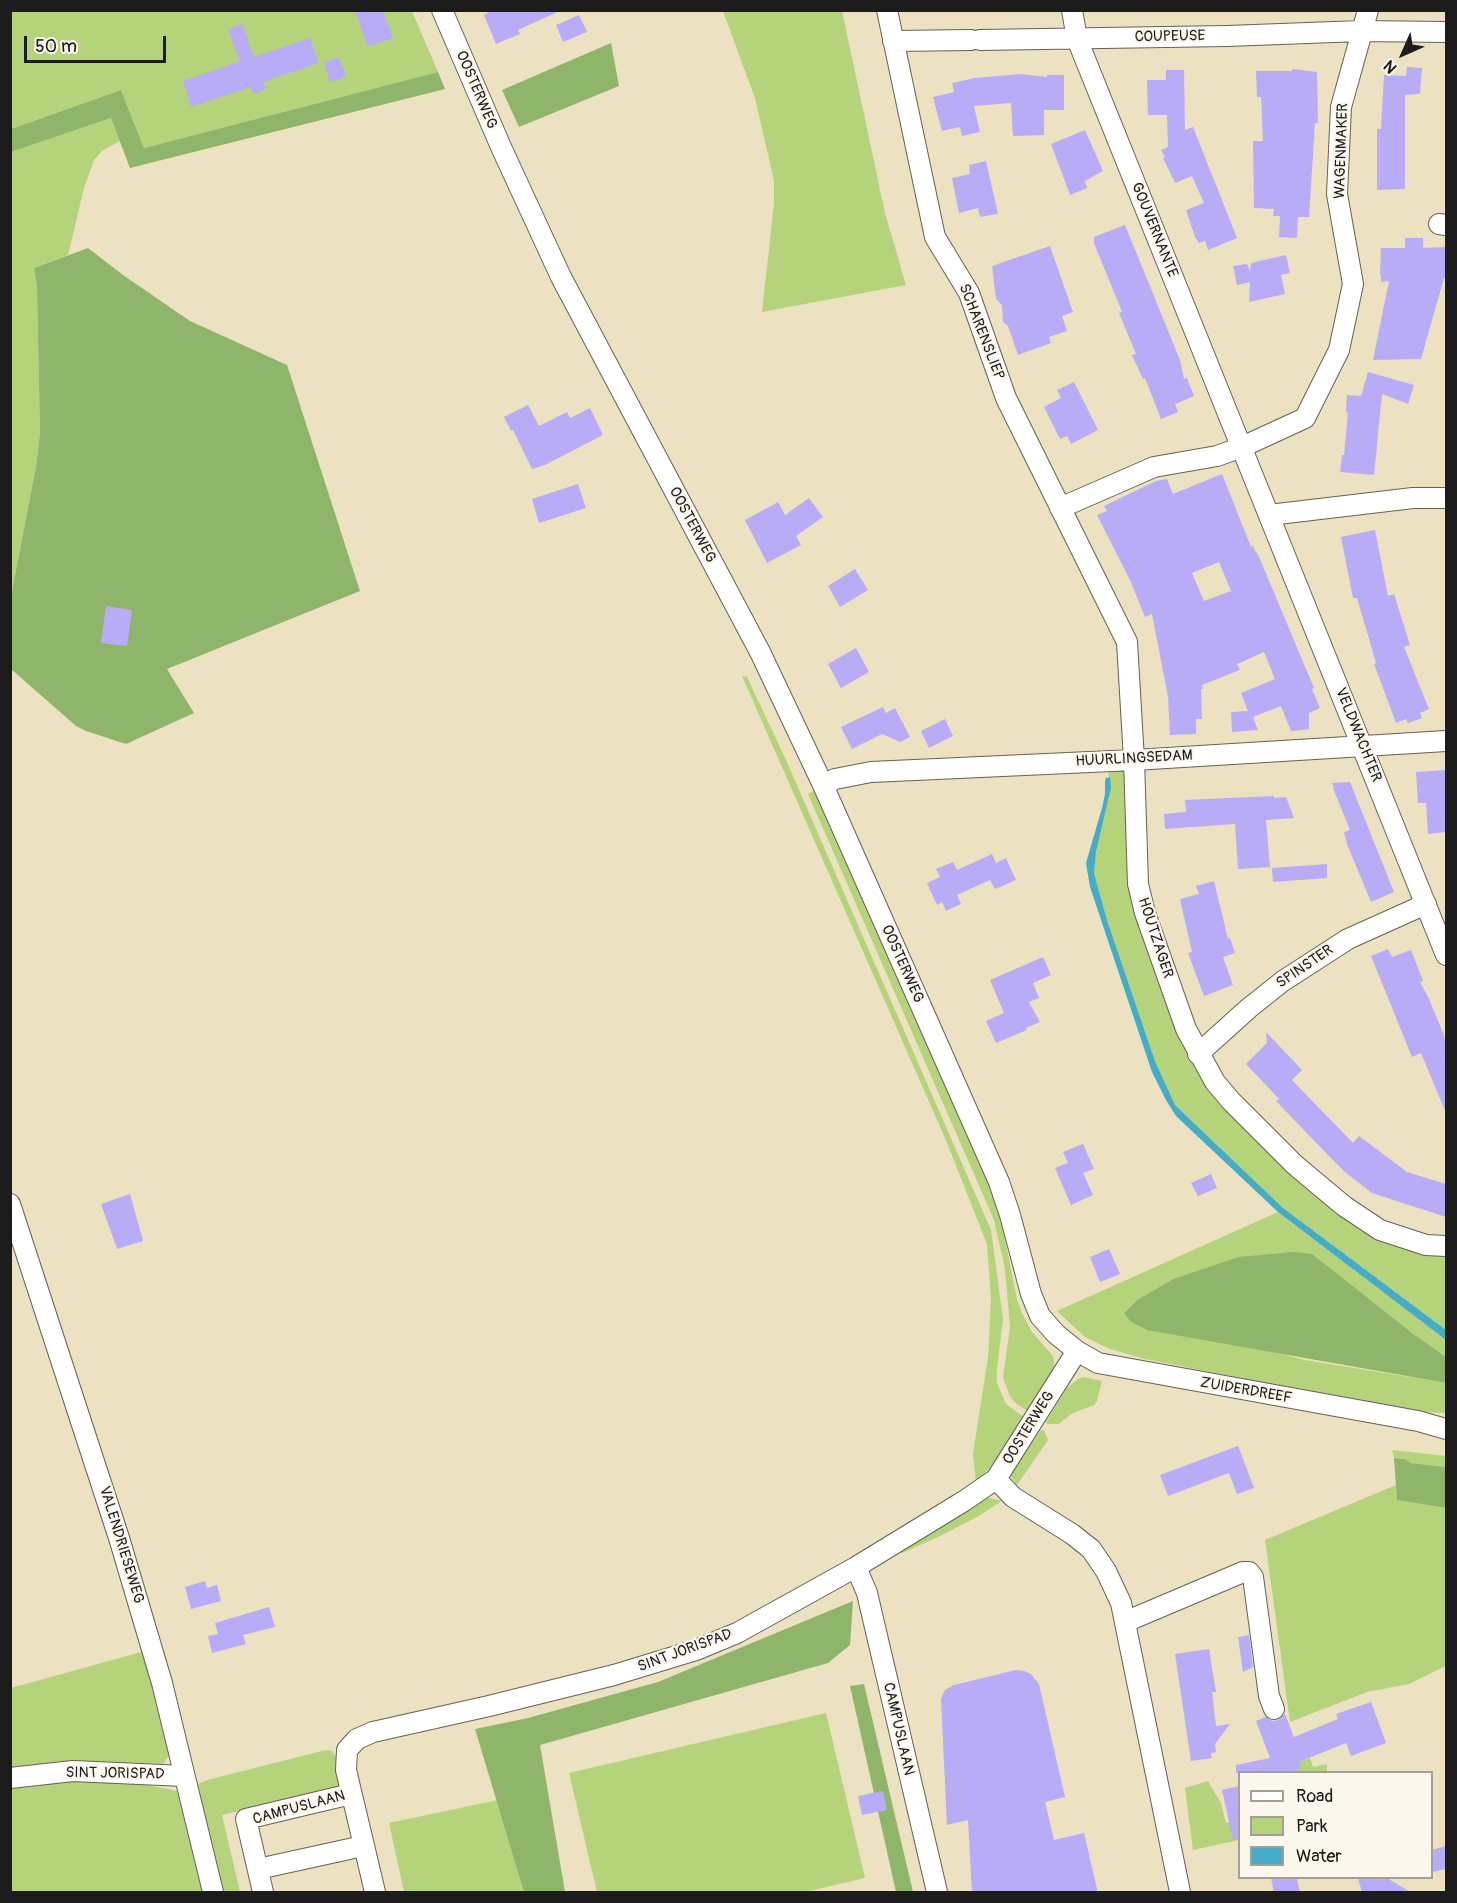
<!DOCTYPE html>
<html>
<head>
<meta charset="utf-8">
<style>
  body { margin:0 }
  #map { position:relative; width:1457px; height:1903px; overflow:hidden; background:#ece1c0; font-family:Pangolin,sans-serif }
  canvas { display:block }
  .frame { position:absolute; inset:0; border:12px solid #1c1c1c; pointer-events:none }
  .legend { position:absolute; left:1238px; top:1771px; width:195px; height:108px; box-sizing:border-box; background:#fbf7ec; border:2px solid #a29f99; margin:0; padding:8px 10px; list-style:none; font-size:18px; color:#1c1c1c }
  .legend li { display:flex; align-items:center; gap:12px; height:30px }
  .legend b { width:30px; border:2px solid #a29f99 }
  .north { position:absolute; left:1373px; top:24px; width:60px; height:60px; -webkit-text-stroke:4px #fbf7ec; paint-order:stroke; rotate:225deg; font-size:16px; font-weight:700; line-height:24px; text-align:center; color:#1c1c1c }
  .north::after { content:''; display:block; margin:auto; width:21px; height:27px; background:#1c1c1c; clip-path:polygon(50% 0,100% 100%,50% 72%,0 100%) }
  .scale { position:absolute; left:24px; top:36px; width:142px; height:27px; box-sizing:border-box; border:3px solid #1c1c1c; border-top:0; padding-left:8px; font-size:18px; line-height:21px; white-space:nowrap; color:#1c1c1c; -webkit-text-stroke:4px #fbf7ec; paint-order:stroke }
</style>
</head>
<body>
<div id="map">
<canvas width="1457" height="1903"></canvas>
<div class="frame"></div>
<ul class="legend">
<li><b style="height:8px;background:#fff"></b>Road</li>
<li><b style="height:16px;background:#b4d37b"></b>Park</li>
<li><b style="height:16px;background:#44acc4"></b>Water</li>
</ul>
<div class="north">N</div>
<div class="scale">50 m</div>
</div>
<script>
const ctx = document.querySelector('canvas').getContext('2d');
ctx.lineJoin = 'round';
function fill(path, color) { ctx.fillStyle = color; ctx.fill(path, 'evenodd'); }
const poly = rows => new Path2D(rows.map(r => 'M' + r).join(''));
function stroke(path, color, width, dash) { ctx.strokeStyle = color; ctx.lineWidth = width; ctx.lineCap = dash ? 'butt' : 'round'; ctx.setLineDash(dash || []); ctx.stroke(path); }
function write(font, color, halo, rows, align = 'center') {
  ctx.font = font + ' Pangolin,sans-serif'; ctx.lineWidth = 4.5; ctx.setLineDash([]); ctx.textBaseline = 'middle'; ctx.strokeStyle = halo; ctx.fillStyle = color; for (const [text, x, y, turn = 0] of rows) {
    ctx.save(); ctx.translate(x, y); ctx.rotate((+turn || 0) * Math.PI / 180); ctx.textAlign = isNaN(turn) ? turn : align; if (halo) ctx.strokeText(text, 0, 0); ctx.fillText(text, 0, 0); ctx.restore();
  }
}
const green = poly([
  [10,11,412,11,438,72,144,148,121,90,11,129],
  [723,11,842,11,885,213,906,285,762,312,774,204,774,181,755,98],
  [111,118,120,141,103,150,94,160,84,188,68,255,34,268,37,287,40,433,36,467,11,596,11,152],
  [742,676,747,677,786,760,991,1230,1003,1319,997,1369,997,1383,1006,1404,1025,1418,1000,1457,976,1482,973,1454,988,1357,991,1298,987,1244,945,1138],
  [1107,765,1123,770,1125,773,1175,1021,1276,1159,1302,1184,1370,1234,1396,1246,1446,1255,1446,1330,1283,1208,1175,1105,1155,1061,1107,920,1094,873,1096,852,1111,788],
  [815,790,987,1176,999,1208,1017,1300,1022,1313,1032,1332,1053,1356,1055,1370,1028,1411,1015,1403,1010,1396,1003,1378,1010,1327,1005,1269,994,1220,808,794],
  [1278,1212,1446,1340,1446,1357,1412,1333,1238,1257,1173,1279,1137,1300,1124,1313,1305,1360,1446,1383,1446,1413,1422,1412,1377,1405,1145,1359,1110,1349,1085,1337,1057,1311],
  [1084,1377,1102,1381,1097,1401,1094,1405,1071,1414,1059,1424,1048,1424,1046,1422,1067,1388,1078,1379],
  [1041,1430,1044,1430,1048,1440,1017,1485,1010,1475],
  [1392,1450,1446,1456,1446,1467,1411,1463,1405,1459,1394,1458],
  [1396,1485,1397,1500,1446,1508,1446,1666,1409,1684,1367,1692,1290,1722,1265,1540],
  [986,1497,1002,1501,977,1517,938,1537,902,1553,900,1551],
  [145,1651,172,1751,159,1770,141,1771,96,1761,55,1762,11,1769,11,1688],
  [826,1713,865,1878,805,1892,597,1892,569,1773],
  [326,1750,332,1751,336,1757,341,1778,339,1788,222,1815,240,1892,220,1892,197,1787,200,1783,211,1779],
  [1310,1758,1313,1767,1327,1764,1327,1772,1289,1772,1299,1762],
  [80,1778,138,1783,177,1791,189,1824,205,1892,11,1892,10,1788],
  [1208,1781,1221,1803,1226,1823,1239,1820,1239,1840,1193,1850,1185,1788],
  [540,1791,562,1892,404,1892,389,1823]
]);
const forest = poly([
  [611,43,619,86,519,127,502,90],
  [438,72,445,89,130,168,111,118,11,152,11,129,121,90,144,148],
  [88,248,123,275,190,321,287,365,360,591,167,669,194,713,126,744,86,731,76,726,11,669,11,596,36,467,40,433,37,287,34,268],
  [1294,1252,1312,1254,1412,1333,1446,1357,1446,1383,1147,1330,1130,1321,1124,1313,1137,1300,1173,1279,1238,1257],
  [1394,1458,1405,1459,1411,1463,1446,1467,1446,1508,1397,1500],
  [853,1601,850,1645,828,1663,540,1745,565,1892,524,1892,475,1729,528,1718,658,1682],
  [864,1684,913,1892,896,1892,850,1686]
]);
const water = poly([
  [1110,777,1111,788,1096,852,1094,873,1107,920,1155,1061,1175,1105,1283,1208,1446,1330,1446,1340,1278,1212,1176,1116,1166,1100,1152,1072,1090,887,1086,863,1102,808,1105,794,1105,781,1106,778]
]);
const building = poly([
  [355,10,383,10,393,38,373,45,367,45],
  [493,10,562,10,518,30,520,34,496,44,484,15],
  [579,15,587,32,563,42,556,25],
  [242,24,254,57,310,38,319,63,263,82,266,89,253,94,250,87,191,107,183,81,240,61,228,29],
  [339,57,346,77,330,82,324,63],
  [1407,67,1422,68,1420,94,1405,95,1405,189,1377,190,1377,129,1381,129,1384,75,1406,76],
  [1292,69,1317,72,1318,123,1315,123,1309,217,1298,217,1297,238,1279,237,1280,216,1273,216,1274,209,1254,208,1253,141,1263,141,1261,97,1257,97,1256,71,1292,71],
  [1166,70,1184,70,1185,130,1193,127,1237,238,1208,250,1205,241,1199,243,1195,237,1186,210,1204,203,1192,176,1175,183,1163,158,1165,157,1161,150,1168,147,1167,115,1148,115,1147,80,1166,80],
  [1021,74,1047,77,1047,75,1064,75,1064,110,1044,110,1044,135,1013,136,1011,103,974,106,980,132,962,136,960,127,942,131,933,97,954,92,952,83,975,78],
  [1085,130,1103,171,1085,181,1087,188,1070,195,1051,144],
  [986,161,998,214,980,217,978,208,959,213,952,178,970,174,969,165],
  [1125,225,1180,360,1184,379,1187,378,1194,396,1175,404,1178,412,1161,419,1145,378,1143,379,1132,355,1136,354,1119,313,1122,312,1094,243,1094,237],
  [1405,238,1423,238,1423,248,1446,247,1446,278,1444,278,1421,359,1373,360,1389,281,1381,282,1381,275,1380,275,1381,248,1405,248],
  [1050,246,1073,312,1062,316,1067,331,1049,337,1051,343,1018,355,1008,326,1003,322,1002,305,996,299,992,266],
  [1286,255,1290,273,1281,275,1285,294,1249,302,1250,282,1237,285,1233,266,1247,264,1250,271,1251,263],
  [1368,372,1414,385,1408,404,1382,394,1374,475,1340,472,1342,455,1344,455,1348,413,1346,412,1347,395,1361,396],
  [1074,382,1098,430,1071,444,1067,436,1060,439,1044,407,1061,398,1057,390],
  [528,405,539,426,567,412,570,418,590,408,603,435,545,465,532,469,513,430,511,431,504,417],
  [1222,474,1251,547,1253,546,1256,553,1257,552,1314,688,1312,689,1320,708,1309,713,1309,729,1291,731,1281,706,1253,717,1258,730,1232,732,1231,712,1248,711,1241,693,1275,679,1264,652,1237,664,1240,670,1202,685,1203,689,1201,689,1202,719,1196,719,1196,734,1170,735,1168,697,1152,614,1145,617,1130,580,1097,515,1107,511,1104,506,1156,481,1167,479,1173,494],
  [1219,562,1231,591,1204,601,1192,573],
  [578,484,586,508,539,523,532,499],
  [809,498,823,517,796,536,801,545,767,563,745,520,778,502,785,515],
  [1375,530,1388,596,1394,594,1410,645,1404,647,1429,709,1420,713,1422,718,1408,723,1406,719,1396,723,1374,664,1376,663,1357,598,1353,598,1341,537],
  [855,569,868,590,840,607,828,586],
  [106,606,132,610,127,646,101,643],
  [856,648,869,672,841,688,828,664],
  [883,707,886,713,895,708,910,737,900,742,882,734,852,749,841,727],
  [945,719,953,736,929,748,921,731],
  [1446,770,1446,832,1428,834,1426,803,1418,803,1416,772],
  [1350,782,1394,892,1371,902,1347,844,1344,832,1350,830,1333,788,1334,788,1332,783],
  [1274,796,1274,798,1286,797,1294,818,1266,820,1270,867,1238,869,1235,824,1165,829,1164,814,1186,812,1185,800],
  [992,854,996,863,1006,858,1016,880,995,889,990,880,957,895,961,904,946,911,942,902,937,905,927,883,940,877,936,869,953,862,957,870],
  [1327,864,1327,878,1273,882,1272,868],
  [1214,881,1228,939,1230,938,1235,953,1223,957,1233,985,1204,996,1188,953,1192,952,1180,899,1199,894,1196,886],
  [1388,949,1392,957,1411,950,1423,981,1420,982,1429,999,1444,1035,1446,1046,1446,1113,1421,1053,1412,1057,1371,956],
  [1043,957,1051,975,1033,983,1039,998,1029,1002,1040,1022,1026,1028,1027,1030,996,1043,986,1021,1004,1013,990,980],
  [1266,1032,1302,1070,1292,1080,1353,1143,1359,1136,1407,1172,1446,1184,1446,1217,1372,1193,1345,1172,1327,1154,1276,1101,1279,1099,1246,1064,1267,1043],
  [1083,1144,1094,1169,1083,1173,1093,1195,1071,1205,1055,1168,1068,1163,1063,1152],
  [1211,1174,1217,1188,1198,1196,1191,1183],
  [130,1194,143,1241,117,1249,101,1204],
  [1109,1249,1120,1274,1100,1282,1090,1257],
  [1238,1446,1254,1488,1237,1494,1229,1473,1168,1496,1160,1475],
  [205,1581,207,1588,217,1585,221,1601,191,1609,185,1587],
  [269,1607,275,1627,243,1635,246,1644,212,1653,208,1636,218,1634,215,1623],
  [1249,1635,1253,1667,1243,1672,1238,1637],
  [1209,1649,1216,1692,1212,1692,1216,1726,1230,1724,1215,1744,1216,1752,1211,1753,1212,1758,1191,1761,1175,1654],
  [1016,1670,1024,1671,1031,1674,1039,1684,1065,1797,1045,1802,1054,1840,1084,1833,1098,1893,972,1893,968,1820,947,1825,941,1699,945,1690,954,1685],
  [1371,1702,1386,1743,1351,1756,1346,1743,1299,1762,1301,1768,1288,1773,1236,1773,1236,1765,1270,1758,1256,1721,1266,1717,1272,1721,1278,1720,1285,1714,1294,1737,1338,1719,1336,1714],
  [1239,1786,1239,1839,1233,1840,1222,1790],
  [883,1791,887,1810,862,1815,858,1796],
  [1446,1846,1446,1869,1431,1872,1431,1850],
  [1271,1878,1297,1878,1300,1893,1274,1893],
  [1358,1878,1387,1878,1412,1893,1362,1893]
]);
const minor = poly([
  [442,10,501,147,561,277,760,652,823,785,999,1182,1010,1215,1031,1294,1040,1316,1056,1334,1077,1351,1098,1363,1418,1421,1446,1429],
  [887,10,935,237,969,293,1006,398,1127,642,1134,760,1138,884,1145,913,1186,1029,1215,1082,1231,1101,1295,1165,1344,1206,1380,1230,1426,1245,1446,1246],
  [1072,10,1077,39,1446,955],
  [980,40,1227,36,1361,31,1446,32],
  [893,41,971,40],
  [1439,224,1446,225],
  [1060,508,1154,467,1217,456,1242,447,1305,418,1339,350,1353,284,1337,194,1341,107,1368,10],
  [1269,515,1413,498,1446,498],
  [823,785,835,779,871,772,1134,760,1446,741],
  [1198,1054,1249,1008,1283,981,1348,939,1426,904],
  [10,1204,119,1538,162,1683,213,1892],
  [996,1479,1013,1497,1072,1534,1091,1549,1106,1571,1121,1603,1180,1892],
  [856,1567,867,1593,937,1892],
  [1125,1622,1243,1572,1249,1572,1253,1577,1269,1696,1274,1709],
  [10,1778,73,1771,184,1776],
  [258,1869,363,1846],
  [263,1892,246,1819,351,1794],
  [375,1892,346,1770,347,1750,357,1739,373,1732,489,1706,614,1675,696,1650,737,1633,856,1567,964,1501,996,1479,1077,1351]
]);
const streetNames = [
  ["COUPEUSE",1170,37,-1],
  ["OOSTERWEG",476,90,67],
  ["WAGENMAKER",1342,151,-88],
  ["GOUVERNANTE",1154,230,68],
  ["SCHARENSLIEP",981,332,69],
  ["OOSTERWEG",692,525,62],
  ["VELDWACHTER",1358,735,68],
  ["HUURLINGSEDAM",1134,759,-3],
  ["HOUTZAGER",1155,938,72],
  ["OOSTERWEG",902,964,66],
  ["SPINSTER",1305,967,-34],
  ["ZUIDERDREEF",1246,1391,10],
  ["OOSTERWEG",1029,1428,-58],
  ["VALENDRIESEWEG",121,1545,73],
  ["SINT JORISPAD",685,1651,-20],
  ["CAMPUSLAAN",898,1729,77],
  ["SINT JORISPAD",115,1774,1],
  ["CAMPUSLAAN",299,1808,-15]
];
fill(green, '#b4d37b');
fill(forest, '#8fb56b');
fill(water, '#44acc4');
fill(building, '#b9acf7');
stroke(minor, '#656155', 22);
stroke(minor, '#fff', 20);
write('15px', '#1c1c1c', '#fbf7ec', streetNames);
</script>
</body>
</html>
